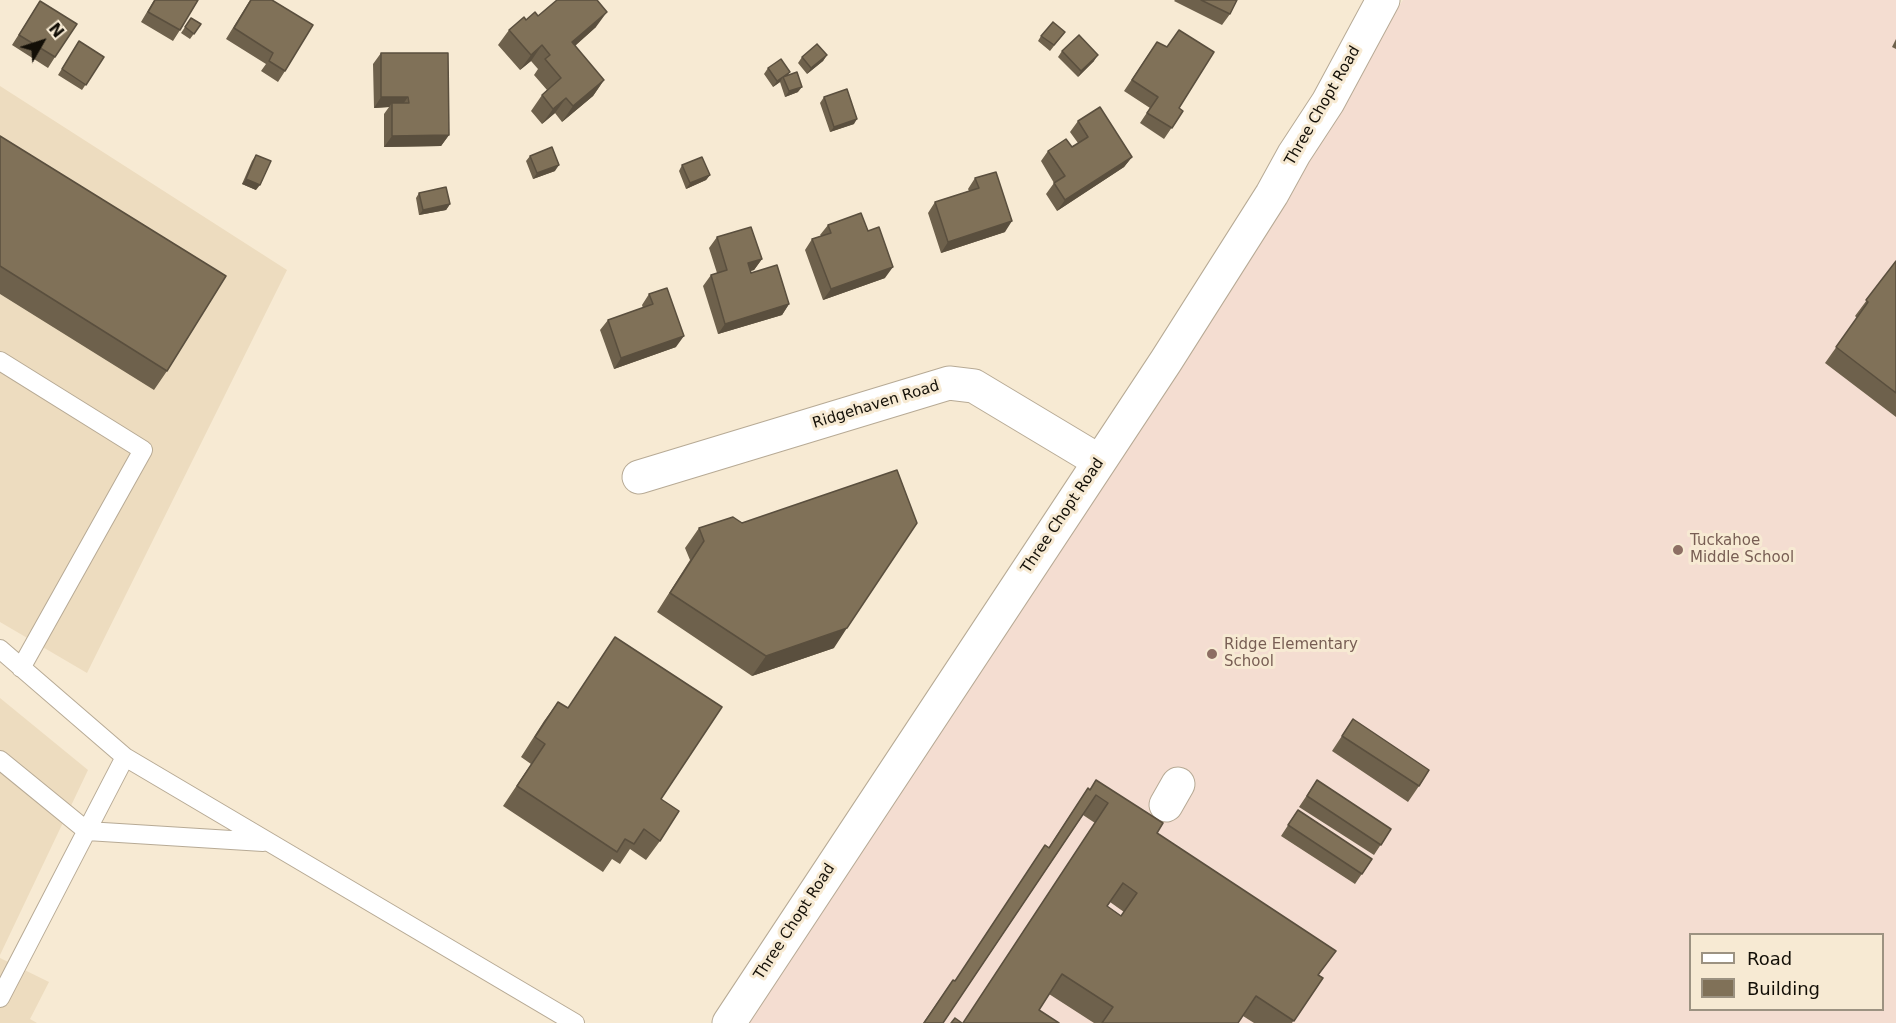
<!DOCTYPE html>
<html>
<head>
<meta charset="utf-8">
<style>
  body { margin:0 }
  #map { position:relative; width:1896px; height:1023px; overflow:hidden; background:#f7ead3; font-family:"DejaVu Sans",sans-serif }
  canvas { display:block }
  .legend { position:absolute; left:1689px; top:933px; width:195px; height:78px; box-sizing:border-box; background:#f7ead3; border:2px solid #9c9281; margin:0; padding:8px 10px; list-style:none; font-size:18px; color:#130f07 }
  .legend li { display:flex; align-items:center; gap:12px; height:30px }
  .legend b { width:30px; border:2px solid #9c9281 }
  .north { position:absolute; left:12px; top:12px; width:60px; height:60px; -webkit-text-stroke:4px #f7ead3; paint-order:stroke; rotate:51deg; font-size:16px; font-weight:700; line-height:24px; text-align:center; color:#130f07 }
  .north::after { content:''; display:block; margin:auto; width:21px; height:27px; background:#130f07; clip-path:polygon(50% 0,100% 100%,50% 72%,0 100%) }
</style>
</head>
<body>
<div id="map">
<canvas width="1896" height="1023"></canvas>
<ul class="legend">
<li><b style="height:8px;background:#fff"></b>Road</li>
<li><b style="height:16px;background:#807158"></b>Building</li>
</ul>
<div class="north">N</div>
</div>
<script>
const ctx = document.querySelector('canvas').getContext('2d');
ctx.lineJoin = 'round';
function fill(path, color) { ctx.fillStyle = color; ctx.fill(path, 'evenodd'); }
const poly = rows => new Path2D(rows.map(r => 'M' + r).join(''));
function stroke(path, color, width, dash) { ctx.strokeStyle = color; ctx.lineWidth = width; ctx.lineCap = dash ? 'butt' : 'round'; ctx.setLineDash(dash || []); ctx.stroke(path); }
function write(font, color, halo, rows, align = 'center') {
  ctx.font = font + ' "DejaVu Sans",sans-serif'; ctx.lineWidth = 6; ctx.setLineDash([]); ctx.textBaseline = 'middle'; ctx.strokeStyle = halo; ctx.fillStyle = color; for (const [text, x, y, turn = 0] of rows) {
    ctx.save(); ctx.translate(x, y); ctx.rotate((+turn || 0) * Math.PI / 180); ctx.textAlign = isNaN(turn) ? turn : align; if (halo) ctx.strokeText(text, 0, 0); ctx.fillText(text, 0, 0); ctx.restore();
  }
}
const built = poly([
  [0,86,287,270,87,673,0,622],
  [0,698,88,770,0,955],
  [0,958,49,982,30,1019,37,1023,0,1023]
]);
const education = poly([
  [1403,0,1896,0,1896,1023,729,1023,1272,194],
  [1690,934,1882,934,1882,1010,1690,1010]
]);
const lane = poly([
  [0,361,143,450,21,668],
  [0,649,125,757,575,1023],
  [0,760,87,831,263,842],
  [0,998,125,757]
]);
const street = poly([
  [639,477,949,383,974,386,1099,461],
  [1166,805,1178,784]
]);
const secondary = poly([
  [729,1023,1166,361,1272,194,1294,154,1328,102,1383,0]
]);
const wall = poly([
  [154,0,198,0,180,30,173,41,141,22],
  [250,0,272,0,285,71,278,82,261,71,266,64,226,39],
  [1175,0,1237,0,1230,14,1222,25,1174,1],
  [40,1,55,57,48,68,12,45],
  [538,16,596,27,575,46,604,80,593,96,562,122,555,113,542,124,531,111,542,95,547,90,534,75,538,69,531,61,520,70,498,45,509,30,526,20],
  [191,18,201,24,190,39,181,33],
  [1041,36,1061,37,1050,51,1038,41],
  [1896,39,1896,49,1892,47],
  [79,41,104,57,82,90,58,75],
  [1062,51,1094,61,1078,77,1058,57],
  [1150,52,1179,108,1183,111,1164,139,1140,123,1150,108,1124,91],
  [381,53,449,135,441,146,384,147,384,114,389,107,374,108,373,64],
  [827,55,823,61,807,74,798,63,802,57],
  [768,68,788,75,798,92,785,97,780,82,773,87,764,74],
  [824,97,854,124,830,132,820,103],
  [1078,121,1132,157,1124,167,1057,211,1046,194,1054,183,1041,161,1048,151,1072,147,1078,143,1070,132],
  [0,136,167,371,154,390,0,294],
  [256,155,256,190,242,184,252,161],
  [530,156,555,171,533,179,526,161],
  [682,165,710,175,706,180,686,189,679,171],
  [975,178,1005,232,941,253,928,213,935,202,969,191,968,189],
  [419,193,450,204,446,210,419,215,416,198],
  [828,225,868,231,885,278,823,300,805,250,812,239,821,236,820,235],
  [717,237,762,259,754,270,750,271,751,273,789,304,782,315,718,334,703,286,711,275,717,273,709,248],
  [1896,261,1896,417,1825,363,1857,318,1855,316],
  [649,294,676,347,614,369,600,330,608,320,643,308,642,305],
  [742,523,834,648,752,676,657,612,690,560,685,548,699,528],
  [615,637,661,799,660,841,646,860,630,849,620,864,612,859,603,872,503,806,531,764,521,757,544,721,558,702,568,708],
  [1353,719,1419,786,1408,802,1332,751],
  [1317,780,1391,829,1374,855,1299,807],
  [1088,788,1157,833,1318,975,1323,978,1292,1023,1254,1023,1243,1016,1238,1023,1094,1023,1049,994,963,1023,1095,823,1083,815,943,1023,923,1023,953,980,955,981,1045,845,1049,847],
  [1110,902,1124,912,1121,916,1107,906],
  [1298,810,1372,859,1355,884,1281,836]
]);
const shadedWall = poly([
  [607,12,596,27,561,58,572,42],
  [542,45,531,61,520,70,531,55],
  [827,55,823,61,807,74,811,68],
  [1098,55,1094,61,1078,77,1081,71],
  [790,72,786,78,783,77,780,82,773,87,777,81],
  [604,80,593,96,562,122,573,106],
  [802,87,798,92,785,97,789,91],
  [381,97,408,97,401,107,392,103,389,107,374,108],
  [566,98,555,113,542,124,553,109],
  [857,119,854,124,830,132,834,127],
  [449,135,441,146,384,147,392,136],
  [1132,157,1124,167,1057,211,1065,200],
  [559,165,555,171,533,179,537,173],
  [710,175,706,180,686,189,690,183],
  [246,179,260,185,256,190,242,184],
  [450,204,446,210,419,215,423,210],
  [1012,221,1005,232,941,253,948,242],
  [762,259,754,270,740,274,748,263],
  [893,267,885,278,823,300,831,289],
  [789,304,782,315,718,334,725,324],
  [684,336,676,347,614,369,621,358],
  [847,628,834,648,752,676,766,656]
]);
const building = poly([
  [155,0,198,0,180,30,148,12,155,0],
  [251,0,272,0,313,25,285,71,269,61,273,53,234,28,251,0],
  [557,0,597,0,607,12,572,42,604,80,573,106,566,98,553,109,542,95,561,78,545,59,550,55,542,45,531,55,509,30,524,17,526,20,535,12,538,16,557,0],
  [1201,0,1237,0,1230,14,1201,0],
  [40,1,77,24,55,57,19,35,40,1],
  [191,18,201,24,194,34,185,27,191,18],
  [1053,22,1065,32,1054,45,1041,36,1053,22],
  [1179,30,1214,52,1179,108,1183,111,1172,128,1147,113,1158,97,1132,80,1157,42,1167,47,1179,30],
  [1079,35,1098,55,1081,71,1062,51,1079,35],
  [79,41,104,57,86,85,62,69,79,41],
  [817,44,827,55,811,68,802,57,817,44],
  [381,53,448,53,449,135,392,136,392,103,409,103,408,97,381,97,381,53],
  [781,59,790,72,777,81,768,68,781,59],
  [797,72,802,87,789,91,783,77,797,72],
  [847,89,857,119,834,127,824,97,847,89],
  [1100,107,1132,157,1065,200,1054,183,1065,176,1048,151,1066,139,1072,147,1088,137,1078,121,1100,107],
  [0,136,226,276,167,371,0,266,0,136],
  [552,147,559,165,537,173,530,156,552,147],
  [256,155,271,161,260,185,246,179,256,155],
  [702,157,710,175,690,183,682,165,702,157],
  [996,172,1012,221,948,242,935,202,979,188,975,178,996,172],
  [446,187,450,204,423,210,419,193,446,187],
  [861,213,868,231,879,227,893,267,831,289,812,239,831,233,828,225,861,213],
  [751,227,762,259,748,263,751,273,777,265,789,304,725,324,711,275,727,270,717,237,751,227],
  [1896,261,1896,393,1836,347,1868,302,1866,300,1896,261],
  [667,288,684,336,621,358,608,320,653,304,649,294,667,288],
  [897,470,917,523,847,628,766,656,670,593,704,541,699,528,733,517,742,523,897,470],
  [615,637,722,707,661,799,679,811,660,841,644,829,634,844,625,839,617,852,517,786,545,744,535,737,558,702,568,708,615,637],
  [1353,719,1429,770,1419,786,1342,736,1353,719],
  [1096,780,1163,823,1157,833,1336,951,1318,975,1323,978,1294,1021,1256,996,1238,1023,1102,1023,1113,1007,1062,974,1039,1010,1059,1023,963,1023,1108,803,1096,795,943,1023,924,1023,953,980,955,981,1045,845,1049,848,1088,788,1090,790,1096,780],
  [1123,883,1137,893,1121,916,1107,906,1123,883],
  [1317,780,1391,829,1381,845,1307,796,1317,780],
  [1298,810,1372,859,1362,874,1288,825,1298,810],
  [955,1018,962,1023,951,1023,955,1018]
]);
const markers = [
  [1678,550,6,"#8d6e63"],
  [1212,654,6,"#8d6e63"]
];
const streetNames = [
  ["Three Chopt Road",1323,106,-60],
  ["Ridgehaven Road",876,405,-17],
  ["Three Chopt Road",1063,516,-56],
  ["Three Chopt Road",795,922,-57]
];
const educationNames = [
  ["Tuckahoe",1690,541],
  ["Middle School",1690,558],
  ["Ridge Elementary",1224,645],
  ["School",1224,662]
];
fill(built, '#eddcbf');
fill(education, '#f4ddd1');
stroke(lane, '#b7aa95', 20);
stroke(street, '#b7aa95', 35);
stroke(secondary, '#b7aa95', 35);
stroke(lane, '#fff', 18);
stroke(street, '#fff', 33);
stroke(secondary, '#fff', 33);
fill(wall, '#6e614c');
fill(shadedWall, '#5a4f3e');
fill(building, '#807158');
stroke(building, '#5a4f3e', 1.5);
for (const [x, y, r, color] of markers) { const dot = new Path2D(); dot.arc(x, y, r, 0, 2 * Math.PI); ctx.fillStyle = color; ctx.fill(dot); stroke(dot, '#f7ead3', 2); }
write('15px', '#130f07', '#f7ead3', streetNames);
write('15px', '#785e54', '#f7ead3', educationNames, 'left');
</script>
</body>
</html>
